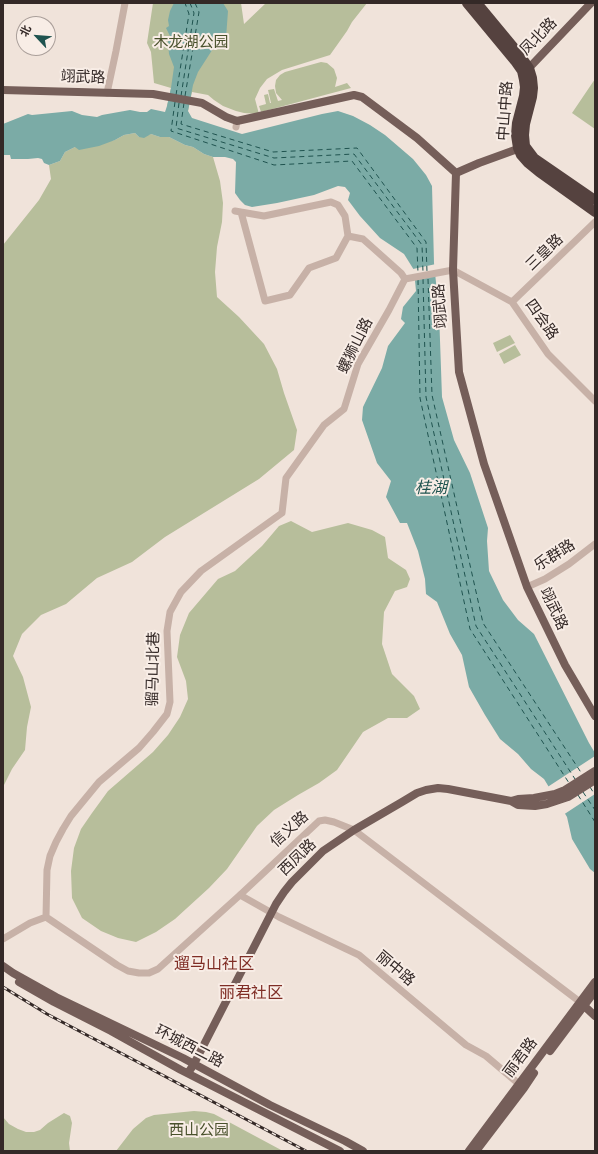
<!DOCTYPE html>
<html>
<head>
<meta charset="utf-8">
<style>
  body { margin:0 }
  #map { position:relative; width:598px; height:1154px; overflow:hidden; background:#f0e3da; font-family:"Sofia Sans Condensed","Noto Sans SC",sans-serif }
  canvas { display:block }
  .frame { position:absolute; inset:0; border:4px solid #342927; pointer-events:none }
  .north { position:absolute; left:16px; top:16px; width:40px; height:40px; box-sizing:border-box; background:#f8ede6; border:1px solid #aa9f9a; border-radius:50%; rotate:296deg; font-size:11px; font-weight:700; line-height:16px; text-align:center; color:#342927 }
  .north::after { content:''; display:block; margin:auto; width:14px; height:18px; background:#1f534f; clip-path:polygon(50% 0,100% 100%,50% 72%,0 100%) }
</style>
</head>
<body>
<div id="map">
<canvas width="598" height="1154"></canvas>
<div class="frame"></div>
<div class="north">北</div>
</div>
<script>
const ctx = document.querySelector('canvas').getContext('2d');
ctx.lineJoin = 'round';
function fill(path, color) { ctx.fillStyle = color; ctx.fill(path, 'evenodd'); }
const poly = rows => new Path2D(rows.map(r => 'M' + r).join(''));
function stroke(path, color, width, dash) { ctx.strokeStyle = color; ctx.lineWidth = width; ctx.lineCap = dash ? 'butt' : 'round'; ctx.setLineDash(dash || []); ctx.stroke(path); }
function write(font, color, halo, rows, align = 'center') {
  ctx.font = font + ' "Sofia Sans Condensed","Noto Sans SC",sans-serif'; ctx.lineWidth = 4; ctx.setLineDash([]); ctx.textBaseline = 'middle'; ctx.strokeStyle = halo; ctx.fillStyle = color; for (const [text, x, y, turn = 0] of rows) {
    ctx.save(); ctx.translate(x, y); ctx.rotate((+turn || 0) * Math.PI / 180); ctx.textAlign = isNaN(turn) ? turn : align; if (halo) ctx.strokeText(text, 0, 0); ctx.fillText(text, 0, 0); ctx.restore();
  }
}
const green = poly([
  [153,3,241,3,244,24,266,3,367,3,352,22,347,31,330,55,282,70,267,79,260,88,255,99,259,114,244,113,236,111,223,106,214,100,208,95,192,92,188,111,167,106,171,88,154,83,151,52,147,43],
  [321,62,327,63,334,69,337,78,335,87,347,83,351,88,261,112,259,106,266,104,264,95,268,94,270,103,271,103,268,90,274,89,278,101,282,100,276,93,275,86,276,80,280,75,285,72],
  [595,79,595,129,572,113],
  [135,133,139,137,151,134,160,137,169,137,185,145,193,147,204,154,213,157,220,181,223,203,222,222,217,247,215,272,217,297,239,317,264,344,277,369,284,393,297,430,294,450,259,479,165,537,132,562,97,578,66,604,41,615,22,634,13,656,23,677,31,707,27,727,25,750,12,769,3,787,3,245,39,200,51,179,49,165,60,161,65,152,75,147,115,140,124,135],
  [510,335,515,343,497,352,493,343],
  [515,345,521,355,504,364,499,354],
  [291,521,312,532,348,523,372,530,385,537,388,558,406,570,410,579,407,587,395,591,384,612,382,644,392,674,414,696,420,709,407,718,388,718,363,732,337,770,319,783,298,795,274,810,257,826,227,869,209,888,175,919,156,932,136,942,118,938,101,931,82,918,72,898,71,871,74,848,81,829,92,813,108,791,153,752,168,735,180,717,188,699,186,681,177,657,180,635,189,613,218,579,235,571,262,546,279,526],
  [194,1111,206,1112,214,1114,283,1151,116,1151,133,1129,146,1118,154,1115],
  [64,1113,70,1116,72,1123,69,1143,70,1151,3,1151,3,1117,9,1124,18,1129,26,1132,34,1132,40,1130,48,1123]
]);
const water = poly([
  [174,3,223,3,228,11,226,38,216,44,198,72,193,85,188,111,192,118,242,134,322,114,338,111,353,116,370,125,385,135,413,159,426,175,432,186,434,263,439,312,442,397,454,440,470,473,488,528,487,541,489,571,503,600,518,620,534,634,589,743,595,753,595,873,590,869,572,839,567,817,544,779,531,769,518,754,500,739,485,715,469,687,462,655,450,634,437,602,426,594,425,579,418,551,407,523,400,523,386,497,391,481,377,463,362,420,363,407,382,368,388,346,405,323,401,319,403,307,416,291,414,270,404,254,380,238,360,216,348,200,350,193,345,187,338,186,314,195,277,203,252,207,245,205,240,200,235,193,236,162,233,159,225,157,213,157,204,154,193,147,185,145,169,137,160,137,151,134,144,138,139,137,135,133,124,135,115,140,99,146,79,150,75,147,65,152,60,161,49,165,44,163,42,159,38,158,28,159,11,159,10,155,3,155,3,124,28,114,32,115,72,111,82,115,97,117,102,115,130,110,140,112,147,112,151,109,165,112,167,106,171,88,174,67,169,54,168,41,170,36,166,28,169,26,168,20,170,11]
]);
const pier = poly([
  [436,264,437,274,413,278,413,269],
  [595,756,595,794,563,815,546,788]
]);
const ferry = poly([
  [176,95,189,14,185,3],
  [181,96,194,13,190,3],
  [185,96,199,12,195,3],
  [175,102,171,131,274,165,352,161,417,248,418,273],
  [179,103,176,128,274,158,354,154,422,245,423,272],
  [184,103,181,124,273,152,357,148,426,242,427,272],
  [423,279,426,397,476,626,575,779],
  [428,279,432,395,483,623,582,774],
  [418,280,420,398,470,629,569,783],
  [590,787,595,795],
  [583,792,595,810],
  [578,795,595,822]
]);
const minor = poly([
  [107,93,116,51,125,3],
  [236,127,237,121],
  [235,211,264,216,331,202,338,205,345,216,348,236],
  [241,212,265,301,290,295,309,268,336,258,348,236,363,239,401,273,405,279],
  [405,279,453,270,512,302,548,354,595,401],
  [512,302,595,222],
  [527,587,545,579,569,564,595,544],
  [240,895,279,917,359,955,466,1045,486,1056,519,1084],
  [46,917,47,870,50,856,56,842,63,829,71,816,99,782,139,748,153,732,167,714,170,702,167,631,170,612,181,592,201,571,282,513,286,478,324,425,344,409,358,364,389,310,405,279],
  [46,917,117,965,128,971,139,973,149,973,158,969,240,895,319,821,325,820,334,822,354,830,580,1002],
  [3,939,30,923,46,917]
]);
const major = poly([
  [524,70,529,68,591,3],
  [3,90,153,94,202,103,226,117,237,121,354,95,362,97,417,138,456,173,453,270,459,372,484,464,527,587,565,665,595,716],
  [456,173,479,163,523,147],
  [511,801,518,799,534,798,555,794,565,790,595,771],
  [3,966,13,973,56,997,183,1058,270,1105,345,1141,363,1151],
  [19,982,54,1002,111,1031,181,1070,340,1151],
  [580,1002,595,1016],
  [550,1051,595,991],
  [188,1073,194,1064,276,904,284,892,292,882,323,851,354,830,402,802,417,793,426,790,438,788,448,789,511,801,518,805,535,806,547,804,568,797,595,780],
  [469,1151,595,982],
  [476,1151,524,1088,534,1073]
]);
const highway = poly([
  [467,3,515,61,522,71,524,80,525,87,524,96,517,123,516,135,518,148,521,155,528,163,539,172,595,212],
  [477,3,520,55,529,68,532,78,533,88,532,97,525,124,524,135,525,146,534,158,595,200]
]);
const rail = poly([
  [3,987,47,1014,306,1151]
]);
const streetNames = [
  ["凤北路",539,37,-46],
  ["翊武路",83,78,2],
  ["中山中路",506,111,-86],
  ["三皇路",545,253,-44],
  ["翊武路",441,306,-94],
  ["四会路",541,320,55],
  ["螺狮山路",356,346,-64],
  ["乐群路",555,556,-32],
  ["翊武路",553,609,65],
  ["骝马山北巷",154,669,-89],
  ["信义路",290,830,-42],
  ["西凤路",298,858,-44],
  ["丽中路",395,969,40],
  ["环城西二路",189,1047,27],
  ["丽君路",521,1058,-53]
];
const parkNames = [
  ["木龙湖公园",191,43],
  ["西山公园",199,1131]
];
const waterNames = [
  ["桂湖",431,489]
];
const neighbourhoodNames = [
  ["遛马山社区",214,965],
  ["丽君社区",251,994]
];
fill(green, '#b7be9b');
fill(water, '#7baba6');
fill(pier, '#f0e3da');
stroke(ferry, '#1f534f', 1, [5, 4]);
stroke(minor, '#c7b1a7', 7);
stroke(major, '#755e59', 8);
stroke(highway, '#55423f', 10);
stroke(rail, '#342927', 3);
stroke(rail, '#f8ede6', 1.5, [4.5]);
write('15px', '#342927', '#f8ede6', streetNames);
write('15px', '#49512c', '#f8ede6', parkNames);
write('italic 16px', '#1f534f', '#f8ede6', waterNames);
write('16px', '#7f2d25', '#f8ede6', neighbourhoodNames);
</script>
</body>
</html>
